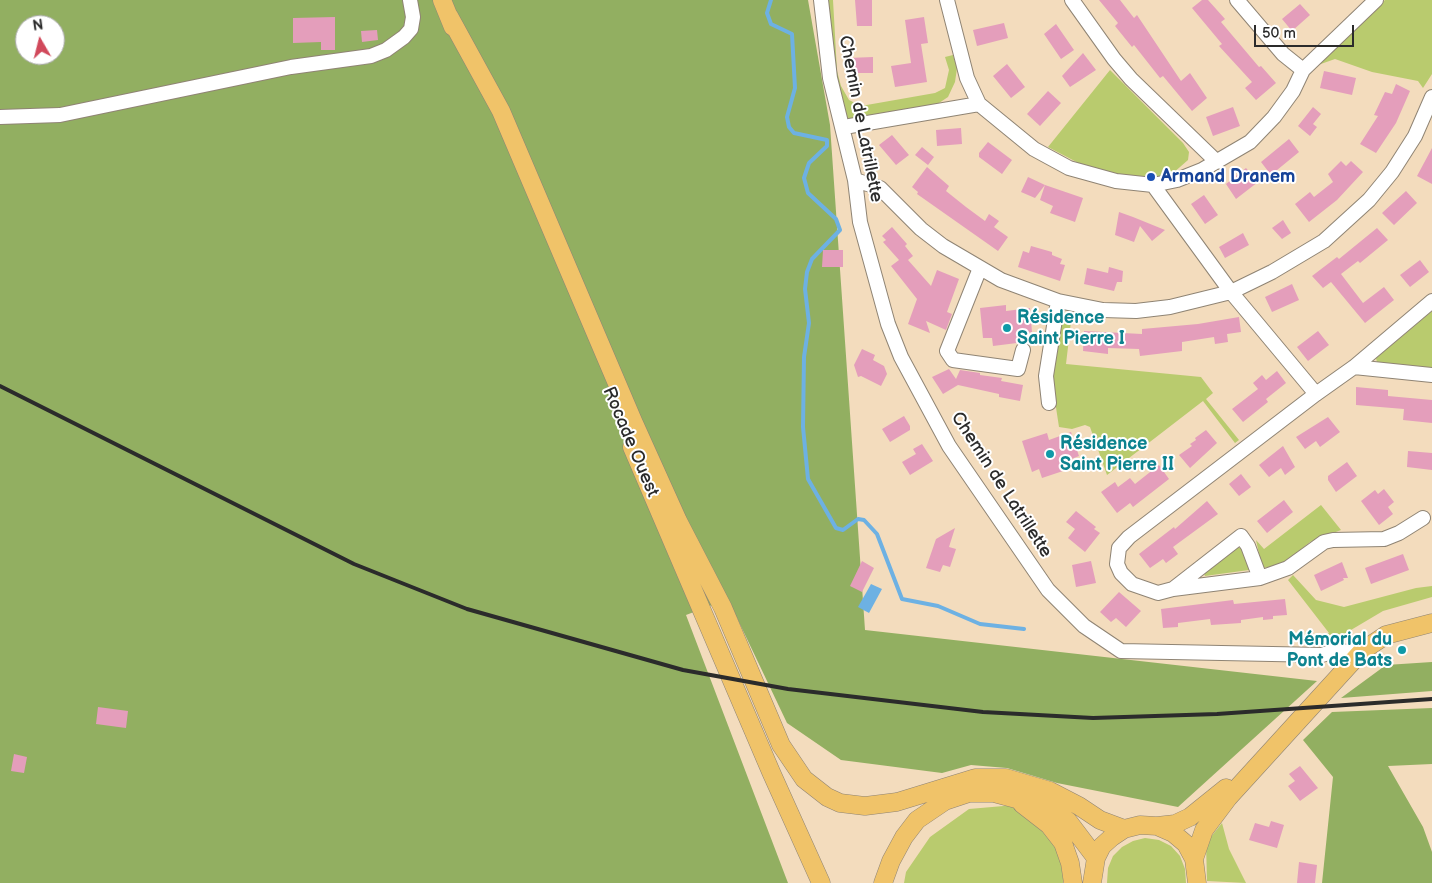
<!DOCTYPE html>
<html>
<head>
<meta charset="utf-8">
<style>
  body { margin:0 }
  #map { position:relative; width:1432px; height:883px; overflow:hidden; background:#f3dcbd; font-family:"Balsamiq Sans",sans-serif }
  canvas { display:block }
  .north { position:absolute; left:15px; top:15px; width:50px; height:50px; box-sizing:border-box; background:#fff; border:1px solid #aaa; border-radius:50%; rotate:352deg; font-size:14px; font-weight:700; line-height:20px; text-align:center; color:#2b2b2b }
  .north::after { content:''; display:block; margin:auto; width:18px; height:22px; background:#d1495b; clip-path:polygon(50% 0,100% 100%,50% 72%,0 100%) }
  .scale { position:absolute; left:1254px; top:25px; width:100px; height:22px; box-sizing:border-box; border:2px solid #2b2b2b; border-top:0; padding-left:6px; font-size:15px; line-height:18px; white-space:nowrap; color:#2b2b2b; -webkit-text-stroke:4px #fff; paint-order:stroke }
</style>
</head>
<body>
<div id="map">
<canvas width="1432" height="883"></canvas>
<div class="north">N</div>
<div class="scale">50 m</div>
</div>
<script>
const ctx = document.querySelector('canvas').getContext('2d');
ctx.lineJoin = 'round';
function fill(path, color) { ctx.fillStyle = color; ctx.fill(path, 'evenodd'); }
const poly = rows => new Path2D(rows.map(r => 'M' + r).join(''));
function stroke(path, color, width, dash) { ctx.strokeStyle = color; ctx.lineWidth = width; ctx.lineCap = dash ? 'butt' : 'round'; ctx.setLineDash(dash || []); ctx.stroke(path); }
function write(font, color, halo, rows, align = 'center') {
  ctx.font = font + ' "Balsamiq Sans",sans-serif'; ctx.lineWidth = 4; ctx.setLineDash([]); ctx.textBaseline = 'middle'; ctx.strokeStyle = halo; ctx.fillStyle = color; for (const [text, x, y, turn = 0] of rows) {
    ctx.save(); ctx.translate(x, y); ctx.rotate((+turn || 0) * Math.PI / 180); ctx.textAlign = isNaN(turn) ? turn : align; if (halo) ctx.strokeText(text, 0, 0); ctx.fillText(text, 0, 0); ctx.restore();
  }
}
const green = poly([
  [826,0,833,0,837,71,841,86,849,100,861,106,935,93,945,88,949,70,945,57,953,55,957,68,955,82,948,97,936,105,852,120,846,117,836,88],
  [1385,0,1432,0,1432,74,1423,88,1418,81,1372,72,1335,59,1318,65,1349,32],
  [1110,70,1183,143,1189,152,1188,160,1172,174,1161,178,1107,174,1086,167,1048,147],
  [1432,311,1432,372,1378,367,1376,358],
  [1064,312,1072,313,1066,364,1201,377,1213,393,1206,399,1239,440,1235,443,1203,401,1107,475,1090,427,1085,425,1072,429,1059,427,1051,375],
  [1321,505,1341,530,1310,542,1282,565,1262,568,1256,540,1264,549],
  [1236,548,1242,548,1249,561,1249,570,1205,576,1203,571],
  [1293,575,1316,600,1344,607,1416,588,1432,586,1432,597,1383,611,1329,643,1317,640,1329,633,1288,580],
  [1015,805,1052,824,1065,868,1063,883,904,883,906,872,930,837,969,809],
  [1222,823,1229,849,1246,883,1207,881,1206,843],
  [1145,838,1159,840,1171,846,1180,856,1185,869,1186,883,1107,883,1108,868,1113,856,1122,847,1133,841]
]);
const forest = poly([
  [0,0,808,0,830,125,865,630,1317,681,1178,807,1057,783,1007,768,971,765,942,773,841,760,787,723,728,599,686,615,788,883,0,883],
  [25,25,55,25,55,55,25,55],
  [1432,662,1432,691,1341,698,1386,665],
  [1432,708,1432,764,1388,766,1423,827,1432,852,1432,883,1322,883,1333,777,1303,740,1332,712]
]);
const water = poly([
  [871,584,882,589,869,613,858,607]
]);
const stream = poly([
  [771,0,767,13,771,24,792,34,795,88,787,117,789,127,794,133,827,140,827,146,809,163,804,178,808,193,836,219,840,230,812,259,807,272,805,289,809,323,804,357,803,427,808,479,836,528,843,530,858,519,864,520,877,534,902,599,938,606,980,624,1024,629]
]);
const building = poly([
  [855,0,872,0,872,26,857,26],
  [1099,0,1120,0,1134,18,1137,15,1181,81,1190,73,1207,98,1192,111,1163,76,1160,78,1134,45,1132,47,1115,26,1118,23],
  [1202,0,1208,0,1225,19,1221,22,1259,67,1261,66,1276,83,1256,100,1245,88,1252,82,1219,46,1222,44,1192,8],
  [1300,4,1310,15,1292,31,1282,19],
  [335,17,335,50,321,50,321,42,293,43,293,18],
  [924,17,928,43,921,44,927,82,895,87,891,66,911,63,905,20],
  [1004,23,1008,38,977,46,973,30],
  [1056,24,1074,50,1061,59,1044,34],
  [377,30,378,40,362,42,361,31],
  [1083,53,1096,70,1070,87,1062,76],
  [873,57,873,73,849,73,848,58],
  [1007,64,1025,87,1011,98,993,76],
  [1324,71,1356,78,1352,95,1320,88],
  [1396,84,1410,91,1396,123,1376,153,1360,144,1378,116,1374,115,1385,92,1392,94],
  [1048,91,1061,103,1040,126,1027,114],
  [1233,107,1240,126,1213,136,1206,117],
  [1313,107,1321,114,1313,124,1317,127,1310,136,1298,126],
  [961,128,962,144,937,146,936,130],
  [892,135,909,155,896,165,879,145],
  [1289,139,1299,152,1271,175,1261,162],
  [988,142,1012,160,1002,174,979,157,979,153],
  [922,147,934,157,928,165,915,155],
  [1432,148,1432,184,1417,176],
  [1341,161,1346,166,1351,161,1363,172,1337,200,1309,222,1295,204,1310,192,1314,197,1333,182,1328,174],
  [927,167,949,186,946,191,966,207,985,221,989,214,999,221,994,227,1008,237,998,251,917,194,918,192,912,187],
  [1246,168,1258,182,1236,199,1226,184],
  [1028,177,1045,185,1035,198,1021,192],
  [1045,185,1083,198,1075,222,1050,213,1053,206,1040,200],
  [1406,191,1417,203,1394,225,1382,213],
  [1204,195,1218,215,1205,224,1191,204],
  [1119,212,1133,217,1165,230,1152,241,1140,226,1134,242,1115,235],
  [1283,220,1291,233,1282,239,1272,228],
  [892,227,907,244,905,246,913,256,908,260,931,286,937,270,959,279,947,312,952,314,946,330,926,321,930,333,908,324,917,299,891,266,899,260,883,242,886,240,882,236],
  [1377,228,1388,240,1360,263,1358,261,1341,274,1363,303,1384,287,1394,300,1365,323,1331,282,1323,288,1312,276,1337,257,1339,259],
  [1243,233,1249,245,1225,258,1219,247],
  [1031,246,1052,252,1052,255,1062,259,1060,264,1065,265,1060,281,1018,267,1023,251,1029,253],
  [823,250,843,250,843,267,822,267],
  [1420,260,1429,272,1410,287,1400,275],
  [1109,267,1123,271,1122,282,1117,282,1114,291,1084,284,1087,268,1108,273],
  [1292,284,1299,300,1272,312,1265,297],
  [1006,305,1006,311,1030,308,1032,332,1024,333,1025,342,993,346,992,338,983,338,980,308],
  [1239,317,1241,332,1227,334,1228,342,1215,344,1214,337,1182,342,1182,351,1140,356,1139,349,1108,348,1108,354,1083,351,1084,331,1142,334,1142,329,1198,324],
  [1318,331,1329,345,1308,361,1297,347],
  [862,349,875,355,873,360,884,366,887,374,881,386,861,376,858,377,854,365],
  [949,369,956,379,960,370,980,373,980,375,1002,378,1001,381,1023,385,1020,401,999,397,999,394,958,385,943,394,932,377],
  [1277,371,1286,383,1266,399,1268,402,1243,422,1232,409,1258,389,1253,383,1262,375,1266,380],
  [1356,387,1388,390,1388,396,1432,400,1432,423,1403,420,1404,409,1356,405],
  [904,416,910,426,910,430,890,442,882,429],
  [1328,417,1340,432,1320,447,1316,441,1305,449,1296,437],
  [1206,430,1217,443,1190,468,1179,455,1192,446,1190,444,1196,440,1195,438],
  [1071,432,1079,456,1069,460,1072,468,1042,478,1039,469,1032,472,1022,441,1047,433,1049,440],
  [922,444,933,461,910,475,902,462,916,454,913,449],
  [1283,446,1295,467,1285,475,1281,468,1269,477,1259,465],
  [1408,451,1432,453,1432,470,1407,467],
  [1347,462,1357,476,1336,492,1328,480,1328,476],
  [1159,465,1169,479,1133,507,1130,503,1117,513,1101,492,1115,482,1118,487,1130,478,1135,484],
  [1241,474,1251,487,1239,496,1229,484],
  [1384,489,1394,502,1388,507,1393,514,1379,525,1361,501,1375,490,1378,494],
  [1284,500,1293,512,1267,533,1257,521],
  [1207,501,1218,514,1173,547,1178,554,1166,563,1163,559,1150,568,1139,554,1174,527,1175,529],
  [1076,511,1096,527,1094,529,1100,533,1085,552,1068,538,1075,529,1066,522],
  [955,528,949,547,956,549,950,567,943,565,940,572,926,568,936,539],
  [1403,554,1409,570,1371,584,1365,568],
  [862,561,874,568,862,592,850,586],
  [1091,561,1096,583,1076,587,1072,565],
  [1342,562,1348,578,1343,578,1344,580,1321,591,1314,575],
  [1119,592,1141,611,1126,627,1116,618,1111,622,1100,612],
  [1285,599,1287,615,1273,616,1273,619,1263,620,1263,617,1241,620,1241,623,1211,625,1210,619,1178,623,1178,627,1163,628,1161,609,1233,600,1234,604],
  [98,707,128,711,126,728,96,724],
  [14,754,27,757,24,773,11,771],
  [1300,766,1318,788,1300,801,1288,786,1295,781,1289,774],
  [1271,821,1284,825,1277,848,1249,840,1255,823,1269,827],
  [1299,862,1317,865,1315,883,1297,883]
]);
const minor = poly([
  [821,0,830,78,855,180,860,222,888,324,901,357,949,446,1048,590,1084,626,1121,651,1322,655,1331,652,1362,651],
  [947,0,967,78,979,104,1034,149,1069,168,1116,181,1153,185,1177,180,1202,170,1250,142,1274,117,1293,91,1303,70,1376,0],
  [1072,0,1114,59,1131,79,1217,162],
  [1237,0,1283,54,1303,70],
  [0,117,60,115,291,67,371,56,386,50,404,37,411,29,413,17,410,0],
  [844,127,979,104],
  [855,180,880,188,921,229,943,246,1001,280,1058,301,1103,310,1136,311,1170,307,1231,292,1272,272,1324,241,1369,200,1392,172,1415,136,1432,97],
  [1153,185,1231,292,1316,394],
  [980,268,947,351,953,360,1018,369,1023,350],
  [1354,367,1432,375],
  [1049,403,1046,376,1058,301],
  [1423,518,1399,533,1384,539,1333,540,1324,542,1288,568,1260,578,1173,589,1158,593,1132,584,1121,573,1117,564,1119,548,1129,537,1316,394,1354,367,1432,301],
  [1173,589,1241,536,1248,546,1260,578]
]);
const major = poly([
  [442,0,453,27],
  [449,16,501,111,633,421,678,521,723,608,781,745,804,779,827,797,840,803,865,806,897,802,975,778,1006,778,1050,791,1079,806,1100,820,1124,829],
  [632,447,771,772,821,883],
  [1022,804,1049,825,1063,843,1070,863,1073,883],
  [1157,826,1175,824,1190,817,1226,788],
  [1194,859,1204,830,1228,798,1362,651,1386,635,1432,623],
  [883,883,891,861,904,837,917,820,945,801,969,793,994,793,1050,808,1068,821,1096,858],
  [1092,883,1096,858,1102,846,1112,837,1124,829,1140,825,1157,826,1173,833,1186,844,1194,859,1197,883]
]);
const rail = poly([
  [0,386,354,564,467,609,683,670,788,689,983,712,1093,718,1217,714,1432,699]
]);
const markers = [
  [1151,177,5,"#1a4fb4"],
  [1007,328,5,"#0f9aa8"],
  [1050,454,5,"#0f9aa8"],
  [1402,650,5,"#0f9aa8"]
];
const streetNames = [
  ["Chemin de Latrillette",860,119,79],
  ["Rocade Ouest",630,442,67],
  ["Chemin de Latrillette",1001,485,57]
];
const transitNames = [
  ["Armand Dranem",1161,177]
];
const cultureNames = [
  ["Résidence",1017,318],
  ["Saint Pierre I",1017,339],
  ["Résidence",1060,444],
  ["Saint Pierre II",1060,465],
  ["Mémorial du",1392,640,"right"],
  ["Pont de Bats",1392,661,"right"]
];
fill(green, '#b9cb6e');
fill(forest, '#92af61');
fill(water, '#6db1e3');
stroke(stream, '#6db1e3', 4);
fill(building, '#e49ebb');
stroke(minor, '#8f8474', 16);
stroke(major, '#8f8474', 19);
stroke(minor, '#fff', 14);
stroke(major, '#f0c369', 18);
stroke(rail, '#2b2b2b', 4);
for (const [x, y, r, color] of markers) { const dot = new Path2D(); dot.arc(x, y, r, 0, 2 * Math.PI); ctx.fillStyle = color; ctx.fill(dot); stroke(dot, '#fff', 2); }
write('18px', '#2b2b2b', '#fff', streetNames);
write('bold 18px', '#164399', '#fff', transitNames, 'left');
write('bold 18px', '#0d838f', '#fff', cultureNames, 'left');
</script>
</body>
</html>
